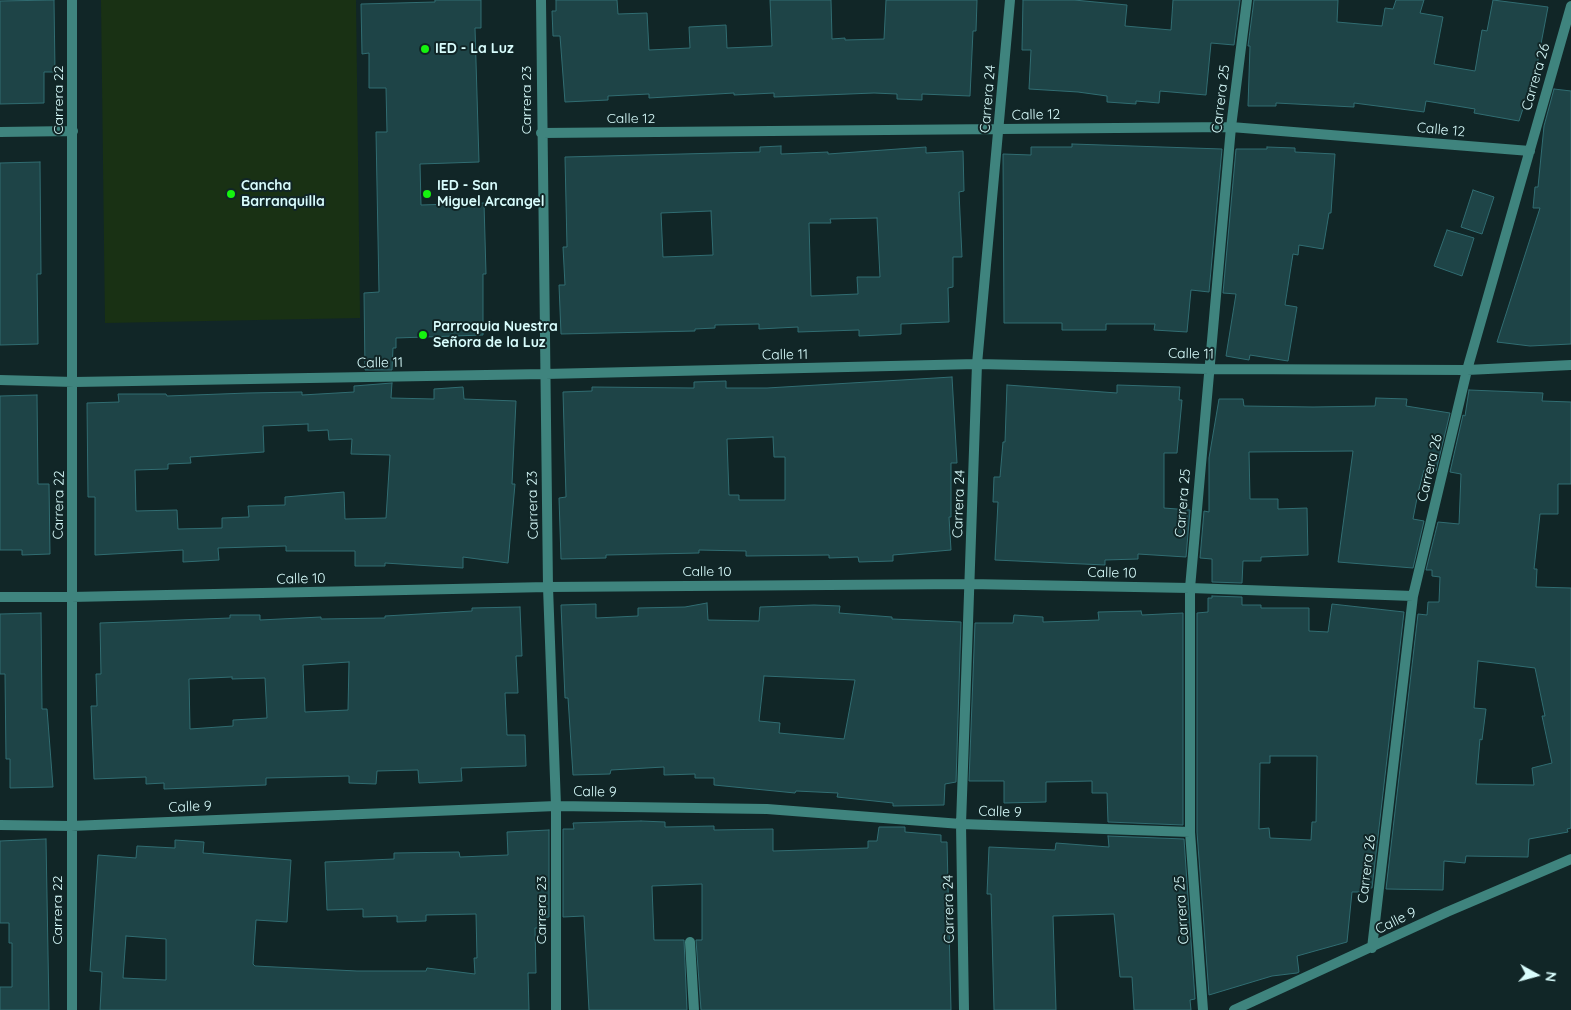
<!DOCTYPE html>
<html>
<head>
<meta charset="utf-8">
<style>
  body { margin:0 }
  #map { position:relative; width:1571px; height:1010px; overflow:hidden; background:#112627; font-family:Quicksand,sans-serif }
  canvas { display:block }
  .north { position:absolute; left:1511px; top:950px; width:50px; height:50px; -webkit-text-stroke:4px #112627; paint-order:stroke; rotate:97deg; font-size:14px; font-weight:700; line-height:20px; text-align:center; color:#d9fdfd }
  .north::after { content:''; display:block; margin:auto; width:18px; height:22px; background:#d9fdfd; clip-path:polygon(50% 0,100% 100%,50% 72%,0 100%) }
</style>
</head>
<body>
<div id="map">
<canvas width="1571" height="1010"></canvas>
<div class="north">N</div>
</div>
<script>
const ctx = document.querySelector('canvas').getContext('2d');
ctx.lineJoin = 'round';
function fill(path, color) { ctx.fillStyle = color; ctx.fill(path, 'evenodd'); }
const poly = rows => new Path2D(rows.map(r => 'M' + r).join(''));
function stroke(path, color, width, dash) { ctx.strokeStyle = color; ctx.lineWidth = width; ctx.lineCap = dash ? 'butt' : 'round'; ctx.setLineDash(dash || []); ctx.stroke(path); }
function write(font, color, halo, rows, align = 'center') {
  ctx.font = font + ' Quicksand,sans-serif'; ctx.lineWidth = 4; ctx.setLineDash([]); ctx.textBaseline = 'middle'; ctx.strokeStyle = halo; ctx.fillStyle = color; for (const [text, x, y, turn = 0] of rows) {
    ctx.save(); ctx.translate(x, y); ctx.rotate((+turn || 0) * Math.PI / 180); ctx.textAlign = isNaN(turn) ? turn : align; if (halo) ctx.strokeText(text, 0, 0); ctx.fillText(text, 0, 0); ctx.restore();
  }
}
const green = poly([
  [101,0,356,0,360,318,105,323]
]);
const building = poly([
  [54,0,55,72,44,72,44,103,0,104,0,1,54,0],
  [435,0,481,0,481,28,475,28,479,162,420,164,421,205,484,203,486,274,483,274,483,335,396,338,396,348,393,348,392,370,365,370,364,293,379,292,376,132,387,132,386,88,369,88,369,53,362,54,361,4,435,2,435,0],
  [556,0,617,0,618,14,647,13,649,50,690,48,689,27,726,25,727,48,772,46,770,0,831,0,832,39,845,38,845,40,884,39,886,0,977,0,976,31,973,31,970,96,922,94,922,100,897,99,897,94,874,93,774,97,774,93,734,95,734,93,649,98,649,94,608,96,608,100,565,102,560,36,553,36,552,11,556,11,556,0],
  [1023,0,1074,0,1127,5,1125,26,1171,30,1173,0,1240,0,1234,45,1211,43,1206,95,1160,91,1159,103,1136,101,1136,104,1107,102,1107,96,1078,92,1029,89,1031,50,1022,50,1023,0],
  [1254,0,1338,0,1337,22,1382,26,1385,8,1393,9,1396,0,1424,0,1420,13,1443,17,1434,64,1475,71,1482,30,1487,31,1493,0,1548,7,1537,65,1519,121,1474,113,1475,109,1426,101,1424,112,1354,103,1354,107,1276,103,1276,106,1248,106,1250,46,1248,46,1254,0],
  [1554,89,1571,91,1571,344,1530,346,1497,342,1540,208,1533,208,1535,187,1538,187,1544,126,1554,89],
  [1072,144,1222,149,1209,292,1191,290,1187,332,1154,330,1155,324,1106,324,1106,330,1062,330,1062,323,1004,323,1003,154,1031,155,1031,147,1072,147,1072,144],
  [781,146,781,154,828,152,828,154,926,147,926,153,963,151,964,191,959,192,962,257,953,257,953,287,948,288,949,322,901,324,901,334,859,336,859,330,798,332,798,327,759,329,759,324,715,325,715,328,695,329,695,331,561,334,559,285,565,285,563,247,567,247,565,157,760,152,760,147,781,146],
  [711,211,713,255,663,257,661,213,711,211],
  [877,218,880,277,857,277,858,294,811,296,809,223,831,223,830,219,877,218],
  [1267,147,1295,148,1295,152,1335,154,1331,213,1329,213,1323,249,1299,245,1298,255,1293,254,1285,305,1297,307,1288,361,1250,355,1249,360,1226,356,1236,294,1223,293,1236,149,1267,149,1267,147],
  [40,162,41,274,37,274,38,344,0,345,0,163,40,162],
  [1473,190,1494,197,1482,234,1461,227,1473,190],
  [1447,230,1474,238,1462,276,1434,266,1447,230],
  [952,377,957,463,951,463,951,517,949,517,951,550,893,555,893,561,859,562,858,557,829,558,829,555,746,556,746,551,699,550,699,553,606,555,606,558,561,559,559,498,566,497,563,392,592,391,592,387,694,388,694,382,726,381,726,388,767,388,952,377],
  [773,437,774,457,785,457,785,500,739,500,739,495,729,495,727,439,773,437],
  [392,383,391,398,434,399,434,389,463,387,464,399,516,401,512,484,515,484,508,563,463,557,463,568,385,563,385,566,355,566,355,551,286,551,286,546,218,548,219,560,183,562,183,550,95,555,95,497,88,497,87,403,119,402,118,394,166,394,167,396,248,393,302,392,302,395,354,392,354,386,392,383],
  [308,424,308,431,328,430,329,440,352,439,351,454,390,455,386,518,345,519,344,492,285,497,285,505,248,506,249,517,222,518,222,528,178,529,177,510,136,511,135,470,168,469,168,464,191,463,190,457,264,452,263,426,308,424],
  [1007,385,1117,393,1117,385,1180,387,1179,400,1182,400,1177,453,1164,453,1164,508,1190,510,1186,557,1138,554,1138,559,1105,560,1105,565,995,560,998,502,993,502,994,477,1000,477,1003,442,1005,442,1007,385],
  [1469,390,1543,393,1542,401,1571,402,1571,484,1558,484,1558,514,1540,514,1534,569,1537,569,1536,587,1571,588,1571,828,1567,829,1568,832,1529,839,1528,857,1466,856,1465,863,1444,861,1443,890,1386,889,1418,614,1427,615,1428,602,1439,602,1440,577,1432,576,1432,570,1426,570,1438,522,1459,524,1461,474,1450,472,1463,415,1465,416,1469,390],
  [1478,661,1535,668,1545,716,1542,716,1552,763,1532,768,1534,785,1476,784,1480,739,1482,740,1486,709,1474,708,1478,661],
  [37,395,38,484,49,484,50,554,22,555,22,550,0,550,0,396,37,395],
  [1376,398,1407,399,1406,406,1450,413,1436,471,1424,470,1418,493,1413,519,1424,521,1413,568,1338,562,1353,451,1249,452,1250,499,1278,499,1278,509,1307,508,1308,555,1261,557,1261,561,1243,561,1242,583,1212,582,1212,559,1200,558,1204,511,1209,512,1209,458,1219,399,1243,399,1244,406,1313,407,1375,406,1376,398],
  [1212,596,1242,597,1242,605,1261,605,1261,608,1309,608,1309,631,1328,632,1332,604,1404,612,1372,888,1364,888,1363,892,1352,892,1347,942,1297,956,1299,972,1297,973,1272,976,1209,995,1197,832,1197,613,1208,612,1208,598,1212,598,1212,596],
  [1270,756,1317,756,1316,822,1312,822,1311,840,1270,838,1269,828,1259,829,1260,763,1270,763,1270,756],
  [707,603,708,620,759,621,760,607,814,605,840,606,839,613,892,617,892,619,961,622,956,782,945,784,944,805,893,806,893,803,837,797,838,793,796,791,795,793,714,785,714,778,695,778,695,774,664,775,664,767,611,770,610,774,573,775,568,698,565,698,561,605,596,604,596,618,638,616,638,608,685,607,707,603],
  [764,676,855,680,844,739,779,733,780,723,759,721,764,676],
  [520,607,522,656,516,656,518,693,505,693,507,735,525,735,526,766,461,768,462,781,419,783,418,770,377,771,376,784,349,783,349,776,266,778,266,785,164,789,164,783,146,784,146,777,94,779,91,706,97,706,96,674,101,674,100,623,230,618,230,615,260,615,260,620,321,617,321,619,385,618,385,616,472,611,472,608,520,607],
  [349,662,348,710,305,712,303,665,349,662],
  [232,677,232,679,265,678,267,718,233,720,233,726,190,729,189,679,232,677],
  [1141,611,1142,615,1183,613,1183,825,1108,822,1107,793,1092,793,1092,781,1046,782,1046,802,1004,803,1004,781,969,781,975,623,1013,623,1014,615,1043,617,1043,622,1099,620,1098,612,1141,611],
  [41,613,42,709,47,709,53,787,10,788,10,759,6,759,5,674,0,674,0,614,41,613],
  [641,821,665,822,665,827,714,826,714,830,773,829,773,851,868,848,868,841,877,841,879,827,905,827,905,832,941,835,941,842,947,842,951,1010,701,1010,696,940,702,940,702,884,652,886,654,940,684,940,687,1010,589,1010,584,916,563,917,563,829,574,829,573,823,641,821],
  [549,830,549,917,542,918,543,928,535,928,536,973,528,973,529,1010,100,1010,102,972,90,971,98,855,136,858,137,846,175,848,175,840,204,842,203,853,291,860,287,922,256,920,253,964,255,966,357,971,426,971,427,968,475,974,474,958,477,958,476,914,426,915,426,921,397,922,397,916,363,917,363,909,327,910,325,862,394,859,394,853,459,852,460,857,508,855,507,832,549,830],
  [126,936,166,939,166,980,123,978,126,936],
  [1108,836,1184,839,1195,999,1190,1000,1191,1010,1134,1010,1132,977,1120,977,1114,914,1053,916,1056,1010,994,1010,991,894,987,894,989,847,1055,850,1056,843,1109,847,1108,836],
  [46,839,49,1010,0,1010,0,987,12,987,12,943,9,943,9,923,0,923,0,841,46,839]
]);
const minor = poly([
  [541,0,548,587,556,806,556,1010],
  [0,132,73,131],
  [541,133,1231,127,1530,151],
  [0,380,74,382,545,374,977,364,1209,369,1467,370,1571,365],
  [0,597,71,597,548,587,969,584,1190,588,1413,596],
  [0,825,71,826,556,806,767,809,961,824,1190,832],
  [690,942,694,1010],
  [1372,948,1413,596,1467,370,1571,6],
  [72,1010,72,0],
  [964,1010,961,824,977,364,1010,0],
  [1203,1010,1190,832,1190,588,1231,127,1247,0],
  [1234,1010,1447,912,1571,859]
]);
const markers = [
  [425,49,5,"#15f30f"],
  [231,194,5,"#15f30f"],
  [427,194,5,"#15f30f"],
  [423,335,5,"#15f30f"]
];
const poiNames = [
  ["IED - La Luz",435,49],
  ["Cancha",241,186],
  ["Barranquilla",241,202],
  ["IED - San",437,186],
  ["Miguel Arcangel",437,202],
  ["Parroquia Nuestra",433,327],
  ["Señora de la Luz",433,343]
];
const streetNames = [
  ["Carrera 26",1536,77,-74],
  ["Carrera 24",988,99,-85],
  ["Carrera 25",1221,99,-83],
  ["Carrera 22",59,100,-90],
  ["Carrera 23",527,100,-90],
  ["Calle 12",1036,115,-1],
  ["Calle 12",631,119],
  ["Calle 12",1441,130,5],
  ["Calle 11",1191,354,1],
  ["Calle 11",785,355,-1],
  ["Calle 11",380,363,-1],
  ["Carrera 26",1430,468,-77],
  ["Carrera 25",1183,503,-85],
  ["Carrera 24",959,504,-88],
  ["Carrera 22",59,505,-89],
  ["Carrera 23",533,505,-91],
  ["Calle 10",707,572],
  ["Calle 10",1112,573,1],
  ["Calle 10",301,579,-1],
  ["Calle 9",595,792,1],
  ["Calle 9",190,807,-2],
  ["Calle 9",1000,812,2],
  ["Carrera 26",1367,869,-83],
  ["Carrera 24",949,909,-91],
  ["Carrera 22",58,910,-90],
  ["Carrera 23",542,910,-90],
  ["Carrera 25",1182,910,-94],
  ["Calle 9",1396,921,-26]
];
fill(green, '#193114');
fill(building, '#1e4447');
stroke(building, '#316d72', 1);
stroke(minor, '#3f847e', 10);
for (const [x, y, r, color] of markers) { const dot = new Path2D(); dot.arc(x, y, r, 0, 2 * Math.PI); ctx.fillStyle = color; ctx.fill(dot); stroke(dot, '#112627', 2); }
write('bold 14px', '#d9fdfd', '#112627', poiNames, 'left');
write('14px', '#d9fdfd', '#112627', streetNames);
</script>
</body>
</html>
